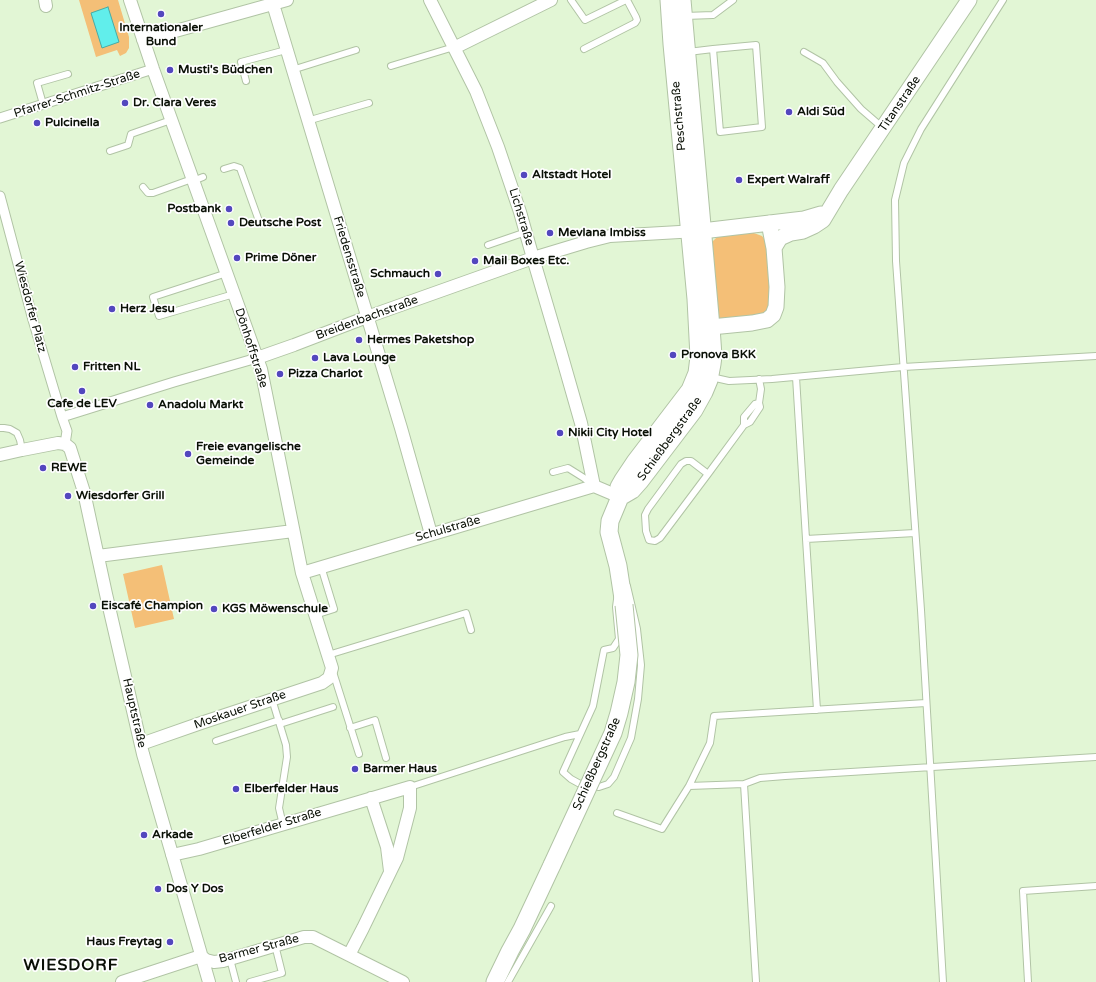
<!DOCTYPE html>
<html>
<head>
<meta charset="utf-8">
<style>
  body { margin:0 }
  canvas { display:block; background:#e2f6d5 }
</style>
</head>
<body>
<canvas width="1096" height="982"></canvas>
<script>
const ctx = document.querySelector('canvas').getContext('2d');
ctx.lineJoin = 'round';
function fill(path, color) { ctx.fillStyle = color; ctx.fill(path, 'evenodd'); }
const poly = rows => new Path2D(rows.map(r => 'M' + r).join(''));
function stroke(path, color, width, dash) { ctx.strokeStyle = color; ctx.lineWidth = width; ctx.lineCap = dash ? 'butt' : 'round'; ctx.setLineDash(dash || []); ctx.stroke(path); }
function write(font, color, halo, rows, align = 'center') {
  ctx.font = font + ' "Varela Round",sans-serif'; ctx.lineWidth = 3.5; ctx.setLineDash([]); ctx.textBaseline = 'middle'; ctx.strokeStyle = halo; ctx.fillStyle = color; for (const [text, x, y, turn = 0] of rows) {
    ctx.save(); ctx.translate(x, y); ctx.rotate((+turn || 0) * Math.PI / 180); ctx.textAlign = isNaN(turn) ? turn : align; if (halo) ctx.strokeText(text, 0, 0); ctx.fillText(text, 0, 0); ctx.restore();
  }
}
const green = poly([
  [79,0,118,0,129,37,129,48,126,53,120,56,117,50,96,57],
  [751,232,762,236,766,241,772,295,767,312,759,318,721,320,716,316,711,243,718,236],
  [162,565,174,619,135,628,123,574]
]);
const water = poly([
  [108,7,119,42,102,48,91,13,108,7]
]);
const service = poly([
  [571,0,585,20,626,0],
  [685,16,713,15,733,0],
  [584,49,635,23,637,20,636,17,627,0],
  [688,52,713,49,756,45,762,127,720,132,713,49],
  [804,52,823,63,837,82,861,109,883,128],
  [391,66,454,47],
  [292,70,356,50],
  [246,81,241,62,286,50],
  [43,104,37,83,68,74],
  [307,121,369,103],
  [110,151,128,145,131,134,171,120],
  [224,169,234,166,240,168,259,221],
  [193,181,203,177],
  [143,187,148,193,153,193,192,179],
  [488,245,526,232],
  [227,273,153,297,159,316,234,294],
  [711,377,729,381,772,379,903,367,1096,356],
  [796,377,806,539],
  [744,425,744,417,755,404,759,403],
  [0,428,4,428,10,429,17,433,20,440,22,450],
  [553,472,568,468,584,478,592,484],
  [708,474,691,461,686,461,681,464,648,509,645,515,646,531,649,540,655,541,660,538,708,474,744,425,750,422,760,407,759,403,761,389,759,379],
  [620,577,627,586,631,603,637,629,641,665,638,699,631,738,614,777,608,784,599,787,582,785,571,779,563,772,593,706,604,650,613,648,619,639,616,607,620,577],
  [315,615,334,609,323,573],
  [328,655,466,613,471,630],
  [333,672,359,754],
  [272,699,286,745,287,757,279,808,283,825],
  [817,710,806,539,915,533],
  [280,724,333,707],
  [350,728,375,720,386,758],
  [216,741,279,720],
  [744,784,760,778,785,776,1096,757],
  [689,786,710,743,714,716,926,703],
  [410,787,543,744,565,737,580,734],
  [617,813,662,829,689,786,744,784,756,982],
  [230,959,236,982],
  [250,982,282,973,275,945],
  [508,982,551,906],
  [943,982,921,610,896,261,895,200,904,163,921,129,1003,0],
  [1028,982,1023,891,1096,886]
]);
const pedestrian = poly([
  [0,118,153,69],
  [0,196,33,320,62,417],
  [65,444,67,431,62,417,174,382,257,358]
]);
const minor = poly([
  [45,0,46,6],
  [130,0,153,69,261,369,302,573,332,668,329,678,322,683,201,723,141,744],
  [430,0,476,91,498,147,520,212,533,258,561,353,581,423,594,486],
  [273,4,401,428,431,534],
  [143,40,287,0],
  [454,48,551,0],
  [257,358,294,345,367,317,533,258,586,242,610,236,697,231],
  [0,455,22,450,58,443,65,444,70,448,84,492,106,594,143,754,209,982],
  [594,486,620,497],
  [98,556,293,531],
  [302,573,594,486],
  [371,798,387,847,390,871],
  [172,855,199,849,410,787,410,808,397,858,363,928,349,955],
  [201,956,206,960,214,962,223,961,304,937,313,937,403,982],
  [122,982,201,956]
]);
const tertiary = poly([
  [702,231,804,219,821,214],
  [774,248,780,238,791,233,803,231,814,226,823,220,841,190,969,0],
  [711,327,752,323,767,320,773,315,776,307,777,287,774,248,769,223]
]);
const secondary = poly([
  [620,497,632,490,640,481,694,410,704,392,709,380,712,364,713,356,711,327,682,0],
  [624,605,618,566,609,532,610,521,620,497,619,487,623,480,635,462,690,390,697,373,699,357,696,299,672,44,669,0],
  [495,982,510,951,522,929,552,865]
]);
const secondaryBridge = poly([
  [552,865,613,733,619,713,626,682,629,655,624,605]
]);
const markers = [
  [161,14,4,"#5347be"],
  [170,70,4,"#5347be"],
  [125,103,4,"#5347be"],
  [789,112,4,"#5347be"],
  [37,123,4,"#5347be"],
  [524,175,4,"#5347be"],
  [739,180,4,"#5347be"],
  [229,209,4,"#5347be"],
  [231,223,4,"#5347be"],
  [550,233,4,"#5347be"],
  [237,258,4,"#5347be"],
  [475,261,4,"#5347be"],
  [438,274,4,"#5347be"],
  [112,309,4,"#5347be"],
  [359,340,4,"#5347be"],
  [673,355,4,"#5347be"],
  [315,358,4,"#5347be"],
  [75,367,4,"#5347be"],
  [280,374,4,"#5347be"],
  [82,391,4,"#5347be"],
  [150,405,4,"#5347be"],
  [560,433,4,"#5347be"],
  [188,454,4,"#5347be"],
  [43,468,4,"#5347be"],
  [68,496,4,"#5347be"],
  [93,606,4,"#5347be"],
  [214,609,4,"#5347be"],
  [355,769,4,"#5347be"],
  [236,789,4,"#5347be"],
  [144,835,4,"#5347be"],
  [158,889,4,"#5347be"],
  [170,942,4,"#5347be"]
];
const poiNames = [
  ["Internationaler",161,28,"center"],
  ["Bund",161,42,"center"],
  ["Musti's Büdchen",178,70],
  ["Dr. Clara Veres",133,103],
  ["Aldi Süd",797,112],
  ["Pulcinella",45,123],
  ["Altstadt Hotel",532,175],
  ["Expert Walraff",747,180],
  ["Postbank",221,209,"right"],
  ["Deutsche Post",239,223],
  ["Mevlana Imbiss",558,233],
  ["Prime Döner",245,258],
  ["Mail Boxes Etc.",483,261],
  ["Schmauch",430,274,"right"],
  ["Herz Jesu",120,309],
  ["Hermes Paketshop",367,340],
  ["Pronova BKK",681,355],
  ["Lava Lounge",323,358],
  ["Fritten NL",83,367],
  ["Pizza Charlot",288,374],
  ["Cafe de LEV",82,404,"center"],
  ["Anadolu Markt",158,405],
  ["Nikii City Hotel",568,433],
  ["Freie evangelische",196,447],
  ["Gemeinde",196,461],
  ["REWE",51,468],
  ["Wiesdorfer Grill",76,496],
  ["Eiscafé Champion",101,606],
  ["KGS Möwenschule",222,609],
  ["Barmer Haus",363,769],
  ["Elberfelder Haus",244,789],
  ["Arkade",152,835],
  ["Dos Y Dos",166,889],
  ["Haus Freytag",162,942,"right"]
];
const streetNames = [
  ["Pfarrer-Schmitz-Straße",77,94,-18],
  ["Titanstraße",900,104,-56],
  ["Peschstraße",679,116,-95],
  ["Lichstraße",521,217,73],
  ["Friedensstraße",349,257,73],
  ["Wiesdorfer Platz",30,307,75],
  ["Breidenbachstraße",367,318,-20],
  ["Dönhoffstraße",251,348,72],
  ["Schießbergstraße",670,439,-54],
  ["Schulstraße",448,529,-16],
  ["Moskauer Straße",240,710,-19],
  ["Hauptstraße",134,713,77],
  ["Schießbergstraße",597,764,-66],
  ["Elberfelder Straße",272,827,-17],
  ["Barmer Straße",259,949,-15]
];
const districtNames = [
  ["WIESDORF",71,966]
];
fill(green, '#f4bf77');
fill(water, '#61eeeb');
stroke(water, '#47aba6', 1);
stroke(service, '#b1c4a5', 8);
stroke(pedestrian, '#b1c4a5', 11);
stroke(minor, '#b1c4a5', 14);
stroke(tertiary, '#b1c4a5', 17);
stroke(secondary, '#b1c4a5', 19);
stroke(service, '#fff', 6);
stroke(pedestrian, '#fff', 9);
stroke(minor, '#fff', 12);
stroke(tertiary, '#fff', 15);
stroke(secondary, '#fff', 17);
stroke(secondaryBridge, '#b1c4a5', 19, []);
stroke(secondaryBridge, '#fff', 17);
for (const [x, y, r, color] of markers) { const dot = new Path2D(); dot.arc(x, y, r, 0, 2 * Math.PI); ctx.fillStyle = color; ctx.fill(dot); stroke(dot, '#fff', 1.5); }
write('bold 12px', '#0a1006', '#fff', poiNames, 'left');
write('12px', '#0a1006', '#fff', streetNames);
ctx.letterSpacing = '1px';
write('bold 16px', '#0a1006', '#fff', districtNames);
ctx.letterSpacing = '0px';
</script>
</body>
</html>
